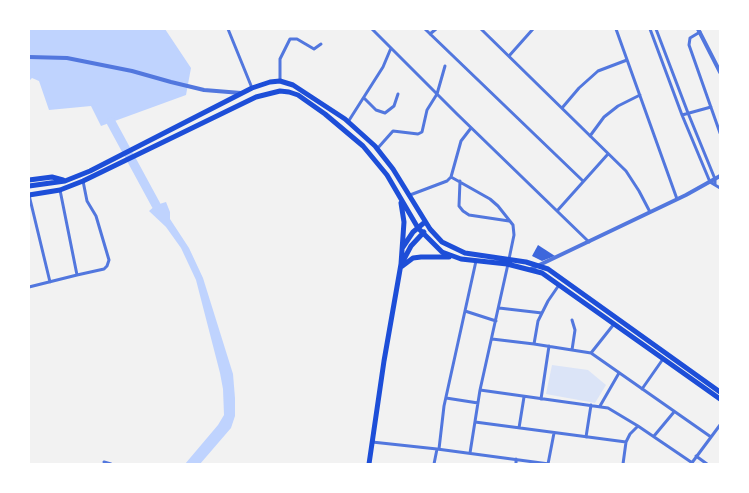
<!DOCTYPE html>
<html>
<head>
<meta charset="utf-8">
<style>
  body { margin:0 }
  #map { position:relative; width:749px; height:493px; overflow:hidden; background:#f2f2f2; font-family:Spectral,serif }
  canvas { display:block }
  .frame { position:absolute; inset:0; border:30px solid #fff; pointer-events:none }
</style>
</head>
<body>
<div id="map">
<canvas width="749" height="493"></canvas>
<div class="frame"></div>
</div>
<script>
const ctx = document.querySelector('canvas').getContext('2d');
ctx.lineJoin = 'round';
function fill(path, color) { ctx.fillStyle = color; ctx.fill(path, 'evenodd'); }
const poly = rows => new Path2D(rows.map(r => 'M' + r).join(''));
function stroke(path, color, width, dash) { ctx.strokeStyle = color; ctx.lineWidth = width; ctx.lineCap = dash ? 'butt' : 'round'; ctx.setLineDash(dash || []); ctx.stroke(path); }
const green = poly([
  [552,365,588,370,606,385,595,403,546,394]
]);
const water = poly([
  [29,29,165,29,191,68,186,95,101,126,91,106,49,110,39,81,32,78,29,81],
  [166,202,170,212,170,219,189,248,203,278,233,374,235,398,235,416,231,428,200,464,185,464,218,425,224,415,223,389,220,373,196,280,181,248,166,227,149,211,156,205]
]);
const river = poly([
  [111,122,156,205]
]);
const building = poly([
  [538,245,555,256,542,261,532,256]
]);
const minor = poly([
  [228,29,252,88],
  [372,29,457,114,589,242],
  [425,29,583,181],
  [481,29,626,171,639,191,650,212],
  [616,29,677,199],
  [650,29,682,115,710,182,720,188],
  [656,29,688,113,715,179,715,184],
  [700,32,690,38,689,45,720,133],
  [430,34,436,29],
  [509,56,533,29],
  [280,80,280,59,290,39,297,39,314,49,321,44],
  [364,98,376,110,385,113,394,106,398,94],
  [562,108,579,88,598,71,627,60],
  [682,115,711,107],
  [348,122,383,67,391,48],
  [590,136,604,117,618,106,640,95],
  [377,149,393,131,418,134,422,132,427,110,437,94,445,66],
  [451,177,490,199,498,206,513,225,514,235,509,259],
  [460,181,459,206,463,211,469,215,509,221],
  [29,195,50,282],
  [410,195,447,181,451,177,461,141,471,128],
  [557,211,608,154],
  [77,275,104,269,107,266,109,260,96,216,87,201,83,181],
  [29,287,77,275,60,190],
  [499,308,542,313],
  [465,311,496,321],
  [572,320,575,330,572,350],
  [492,339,534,344,591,353,711,437],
  [534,344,538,321,548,301,559,285],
  [591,353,614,324],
  [642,389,663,359],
  [480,390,608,408,638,426,691,462],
  [446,398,478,403],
  [541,399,549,346],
  [600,406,619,373],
  [475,422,626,442],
  [519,428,524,397],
  [654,436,674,412],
  [586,437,591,405],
  [372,442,437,449,549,464],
  [439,449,444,406,476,261],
  [470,453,480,390,508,264],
  [696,456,707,464],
  [104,462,111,464],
  [434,464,437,449],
  [516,464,516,459],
  [548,464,554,433],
  [623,464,626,442,630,434,638,426],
  [691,464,720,425]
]);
const tertiary = poly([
  [698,29,720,72],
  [29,57,67,58,132,71,171,82,204,90,241,93],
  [531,269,686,195,720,176]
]);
const primary = poly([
  [29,180,52,177,63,180],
  [29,186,65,181,90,171,252,88,270,82,280,81,293,85,345,119,375,146,393,169,430,229,442,242,465,253,526,262,548,269,720,392],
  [29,195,60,190,83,181,256,97,280,91,289,92,298,95,325,114,363,146,387,175,418,228,442,252,461,259,507,264,542,273,720,399],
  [403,247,413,232,425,222],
  [403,261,411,246,424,232],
  [401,267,413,258,421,257,449,257],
  [369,464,384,361,401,264,404,222,401,203]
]);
fill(green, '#dbe4f7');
fill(water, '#bfd3fe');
stroke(river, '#bfd3fe', 9);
fill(building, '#3d67dc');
stroke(minor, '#5277de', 3);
stroke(tertiary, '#5277de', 4);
stroke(primary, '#1d4ed8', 5);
</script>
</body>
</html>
